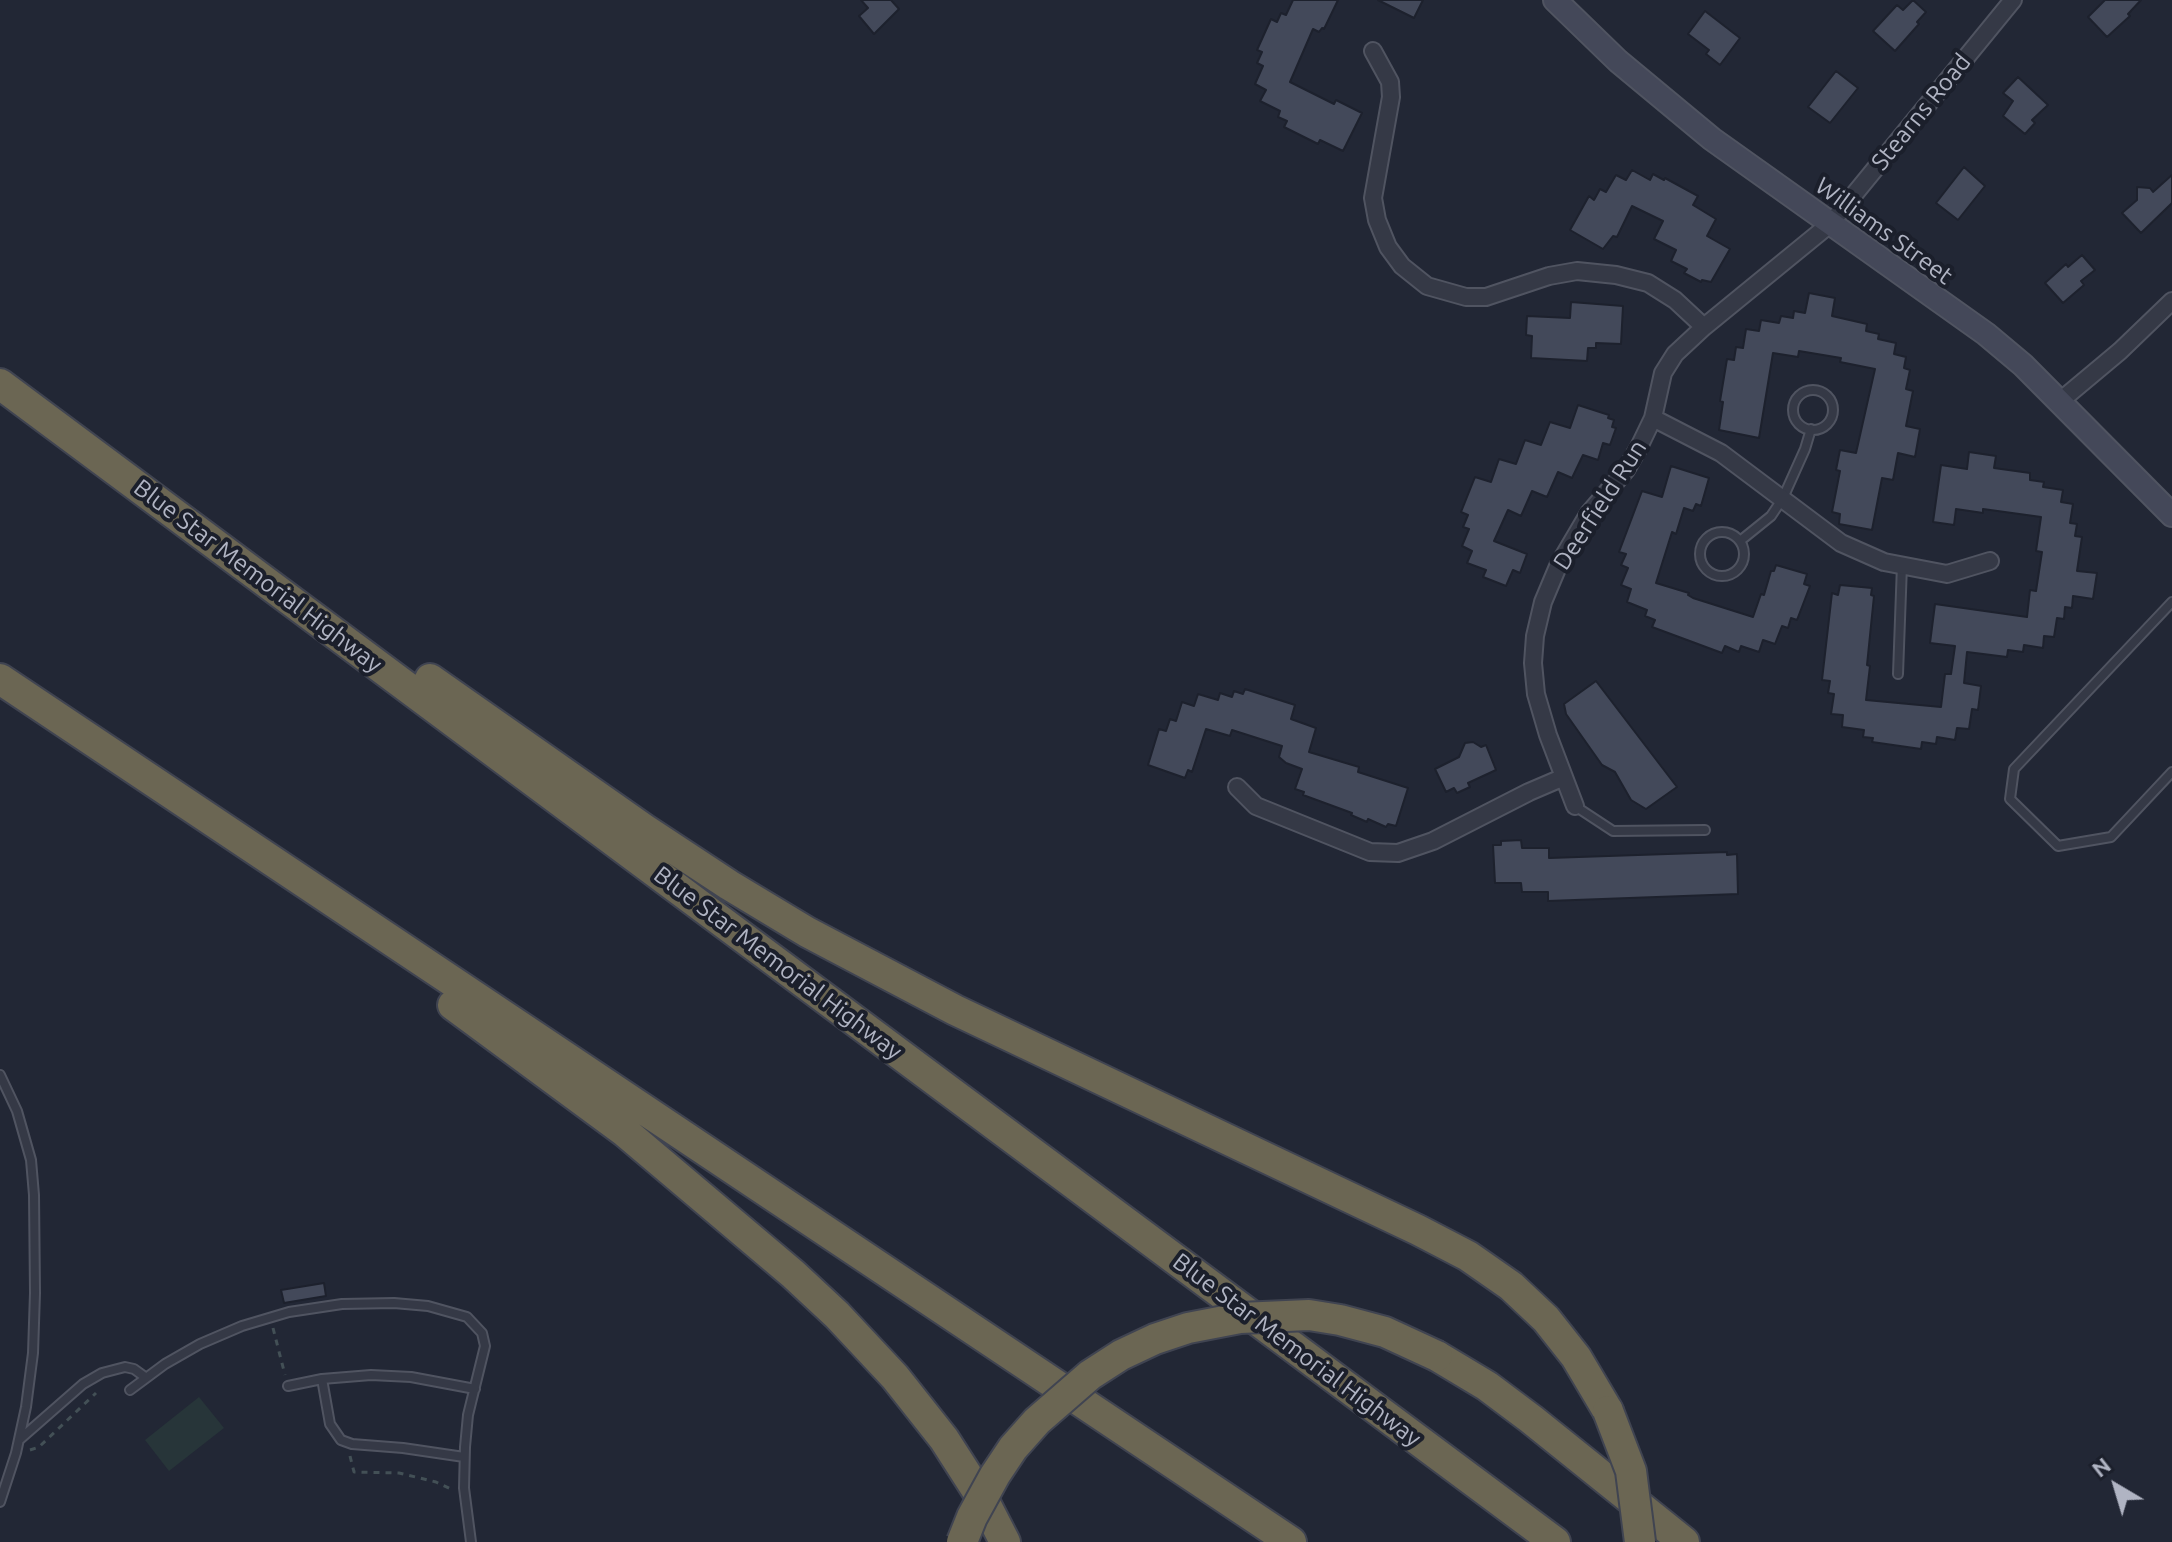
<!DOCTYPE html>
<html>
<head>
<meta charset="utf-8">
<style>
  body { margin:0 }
  #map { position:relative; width:2172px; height:1542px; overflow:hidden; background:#222735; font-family:Ubuntu,sans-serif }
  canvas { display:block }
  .north { position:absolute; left:2076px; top:1446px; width:80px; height:80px; -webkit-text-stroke:6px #1b1f2b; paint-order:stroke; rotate:322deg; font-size:22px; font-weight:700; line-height:32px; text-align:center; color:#b0b4c3 }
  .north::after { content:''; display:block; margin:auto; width:28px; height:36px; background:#b0b4c3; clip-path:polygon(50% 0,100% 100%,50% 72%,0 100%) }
</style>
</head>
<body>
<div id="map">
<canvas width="2172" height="1542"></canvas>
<div class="north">N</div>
</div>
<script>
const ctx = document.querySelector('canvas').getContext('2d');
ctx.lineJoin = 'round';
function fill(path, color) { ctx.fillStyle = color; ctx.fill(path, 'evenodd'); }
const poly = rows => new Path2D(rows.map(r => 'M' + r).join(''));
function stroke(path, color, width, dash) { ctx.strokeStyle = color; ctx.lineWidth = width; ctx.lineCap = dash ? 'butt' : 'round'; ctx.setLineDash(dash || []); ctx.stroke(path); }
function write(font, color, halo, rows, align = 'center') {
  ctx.font = font + ' Ubuntu,sans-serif'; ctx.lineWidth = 8; ctx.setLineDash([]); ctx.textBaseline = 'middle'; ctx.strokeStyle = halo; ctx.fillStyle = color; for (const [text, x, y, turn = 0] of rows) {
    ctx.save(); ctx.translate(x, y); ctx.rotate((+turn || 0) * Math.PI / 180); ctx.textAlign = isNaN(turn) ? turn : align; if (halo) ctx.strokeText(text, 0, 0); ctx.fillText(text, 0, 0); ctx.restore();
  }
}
const green = poly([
  [199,1397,224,1428,169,1471,145,1440]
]);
const building = poly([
  [861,0,891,0,899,9,874,34,859,16,868,8,861,0],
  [1293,0,1338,0,1324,29,1322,28,1319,32,1313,29,1290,82,1334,104,1336,100,1362,113,1343,151,1320,140,1318,144,1284,127,1287,121,1278,117,1280,111,1260,101,1266,90,1255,84,1263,66,1257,63,1262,52,1257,50,1271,19,1277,22,1281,13,1286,15,1293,0],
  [1378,0,1423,0,1414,18,1378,0],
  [1913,0,1926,12,1917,22,1919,24,1895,51,1873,31,1897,5,1903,10,1913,0],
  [2105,0,2141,0,2128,14,2130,16,2107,37,2088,17,2105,0],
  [1705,11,1740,38,1720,65,1706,54,1709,50,1688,34,1705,11],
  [1836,71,1858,88,1830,123,1808,107,1836,71],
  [2018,77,2048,105,2032,120,2035,123,2025,134,2003,116,2013,101,2003,93,2018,77],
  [1964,167,1985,186,1958,220,1936,203,1964,167],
  [1632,170,1650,180,1653,174,1664,180,1665,178,1698,196,1693,205,1716,219,1707,236,1730,249,1711,282,1702,280,1701,282,1684,273,1687,269,1671,261,1676,250,1654,239,1663,221,1632,206,1617,237,1613,236,1603,249,1570,230,1589,196,1594,200,1600,189,1606,192,1616,175,1626,180,1632,170],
  [2172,175,2172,203,2141,233,2122,213,2137,200,2137,187,2150,188,2153,192,2172,175],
  [2082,255,2095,270,2081,281,2084,285,2063,303,2045,283,2066,264,2068,267,2082,255],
  [1809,293,1835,298,1832,316,1867,324,1866,331,1879,334,1878,339,1896,343,1894,354,1906,357,1904,368,1910,370,1906,389,1913,391,1906,426,1920,429,1915,457,1898,453,1893,480,1882,478,1872,530,1839,524,1840,514,1832,512,1840,471,1836,470,1840,450,1856,453,1875,369,1840,362,1841,358,1799,351,1798,357,1773,353,1759,438,1719,430,1723,402,1720,401,1727,359,1734,360,1736,347,1743,348,1746,329,1759,331,1761,320,1779,323,1781,316,1793,318,1794,311,1805,313,1809,293],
  [1571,302,1623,306,1621,344,1596,343,1596,348,1588,348,1587,361,1531,358,1532,336,1526,335,1527,316,1570,318,1571,302],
  [1578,405,1609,415,1608,418,1614,420,1612,427,1616,428,1610,445,1603,443,1598,460,1583,455,1572,478,1558,472,1547,497,1532,491,1521,516,1508,510,1494,541,1527,554,1520,573,1513,570,1506,586,1483,577,1486,570,1467,563,1472,551,1462,546,1469,529,1463,527,1468,515,1461,512,1475,477,1491,482,1499,459,1516,464,1525,440,1541,445,1550,422,1570,428,1578,405],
  [1969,452,1996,456,1994,468,2030,473,2030,480,2044,482,2043,487,2063,490,2061,502,2073,504,2070,523,2077,524,2075,536,2082,537,2077,571,2097,573,2093,599,2073,596,2072,608,2065,607,2064,619,2057,618,2054,637,2044,636,2043,648,2024,645,2023,652,2008,650,2007,657,1967,652,1964,683,1981,686,1978,710,1972,709,1969,729,1957,728,1955,740,1937,737,1936,744,1922,742,1921,749,1872,742,1873,738,1863,737,1864,730,1842,727,1843,715,1831,714,1834,694,1828,693,1830,681,1822,680,1832,593,1838,595,1840,585,1872,588,1871,595,1874,596,1867,665,1870,666,1866,700,1941,707,1945,674,1951,674,1955,646,1930,643,1935,604,2027,617,2030,590,2036,591,2042,552,2036,551,2041,517,1983,509,1983,513,1956,509,1954,525,1933,522,1941,465,1967,469,1969,452],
  [1671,466,1709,478,1701,506,1696,504,1693,511,1684,508,1676,534,1672,532,1656,583,1689,593,1688,595,1693,598,1753,617,1761,594,1764,595,1771,571,1774,571,1776,565,1807,574,1804,584,1810,586,1797,620,1791,618,1788,628,1782,626,1775,644,1763,640,1759,652,1741,646,1739,652,1725,646,1722,653,1652,627,1655,620,1645,616,1647,610,1627,602,1631,589,1621,585,1628,568,1621,565,1626,554,1619,552,1642,491,1662,497,1671,466],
  [1596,681,1677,787,1646,809,1631,800,1615,772,1602,765,1566,714,1564,704,1596,681],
  [1245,689,1295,705,1291,719,1316,728,1309,752,1359,767,1358,772,1408,788,1396,826,1388,824,1386,827,1368,819,1367,822,1351,815,1352,813,1303,795,1304,792,1295,789,1302,769,1286,763,1279,757,1282,746,1232,730,1230,736,1206,729,1192,772,1188,770,1185,778,1148,765,1159,729,1166,731,1170,719,1176,721,1182,702,1194,706,1198,694,1218,700,1220,693,1232,697,1234,691,1243,694,1245,689],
  [1473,742,1481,747,1486,745,1496,770,1468,783,1470,787,1457,793,1454,788,1446,792,1435,769,1459,757,1465,743,1473,742],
  [1521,840,1522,848,1549,848,1549,858,1727,852,1727,855,1737,854,1738,894,1548,901,1548,892,1522,892,1521,883,1495,883,1493,845,1501,845,1501,841,1521,840],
  [324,1283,326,1296,284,1303,281,1290,324,1283]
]);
const path = poly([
  [273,1328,285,1375],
  [30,1450,39,1447,96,1393],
  [350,1456,354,1472,399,1473,436,1482,451,1489]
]);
const lane = poly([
  '1793 410a20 20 0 1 1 40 0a20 20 0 1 1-40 0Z',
  '1700 554a22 22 0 1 1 44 0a22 22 0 1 1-44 0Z',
  [1740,541,1771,516,1783,498,1805,449,1811,429],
  [2172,602,2014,769,2010,799,2058,846,2111,837,2172,772],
  [1898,674,1902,565],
  [1575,806,1613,831,1705,830],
  [0,1075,17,1111,31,1160,34,1195,35,1293,33,1353,26,1407,16,1453,0,1502],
  [322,1379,330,1424,341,1440,352,1444,403,1448,464,1457],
  [288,1386,322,1379,371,1375,411,1377,475,1389],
  [130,1390,165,1364,200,1344,242,1326,289,1312,342,1304,394,1303,428,1306,467,1317,482,1333,485,1346,468,1415,465,1447,464,1488,471,1542],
  [19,1440,83,1384,102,1373,125,1367,134,1369,145,1377]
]);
const street = poly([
  [1373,51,1390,82,1391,97,1373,198,1377,220,1388,247,1402,266,1427,286,1466,297,1486,297,1549,276,1577,271,1616,275,1648,283,1675,300,1704,327],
  [2059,402,2120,351,2172,301],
  [1653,418,1721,453,1841,543,1884,562,1947,574,1990,561],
  [1237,787,1256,806,1370,852,1398,853,1433,841,1529,792,1564,777],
  [1575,806,1548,735,1536,694,1533,663,1535,636,1543,602,1559,564,1589,513,1626,470,1639,447,1653,418,1663,373,1675,354,1704,327,1830,224,2013,0]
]);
const secondary = poly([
  [1555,0,1618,61,1712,139,1986,334,2023,365,2172,515]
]);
const highway = poly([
  [0,384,1555,1542],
  [0,679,1291,1542],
  [430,679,644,829,729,885,807,932,955,1010,1418,1230,1468,1256,1511,1286,1546,1319,1576,1357,1608,1411],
  [453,1005,625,1132,793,1274,837,1315,895,1377,944,1439,985,1503,1005,1542],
  [1437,1356,1487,1386,1531,1419,1684,1542]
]);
const highwayBridge = poly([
  [1608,1411,1631,1471,1640,1542],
  [962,1542,972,1517,995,1475,1013,1448,1037,1421,1090,1375,1121,1355,1155,1339,1188,1328,1240,1318,1309,1315,1340,1320,1385,1332,1437,1356]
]);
const streetNames = [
  ["Stearns Road",1921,112,-51],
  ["Williams Street",1884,231,36],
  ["Deerfield Run",1600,505,-57],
  ["Blue Star Memorial Highway",258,576,37],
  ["Blue Star Memorial Highway",778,963,37],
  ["Blue Star Memorial Highway",1297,1350,37]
];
fill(green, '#273539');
fill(building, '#43495a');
stroke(building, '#1d212d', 2);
stroke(lane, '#505461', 12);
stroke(street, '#505461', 20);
stroke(secondary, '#505461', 26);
stroke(highway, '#404451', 34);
stroke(path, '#435056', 3, [6, 6]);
stroke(lane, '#353946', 8);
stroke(street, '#353946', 16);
stroke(secondary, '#444859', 22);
stroke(highway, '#6b6653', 30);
stroke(highwayBridge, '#404451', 34, []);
stroke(highwayBridge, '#6b6653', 30);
write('24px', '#b0b4c3', '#1b1f2b', streetNames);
</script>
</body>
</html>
